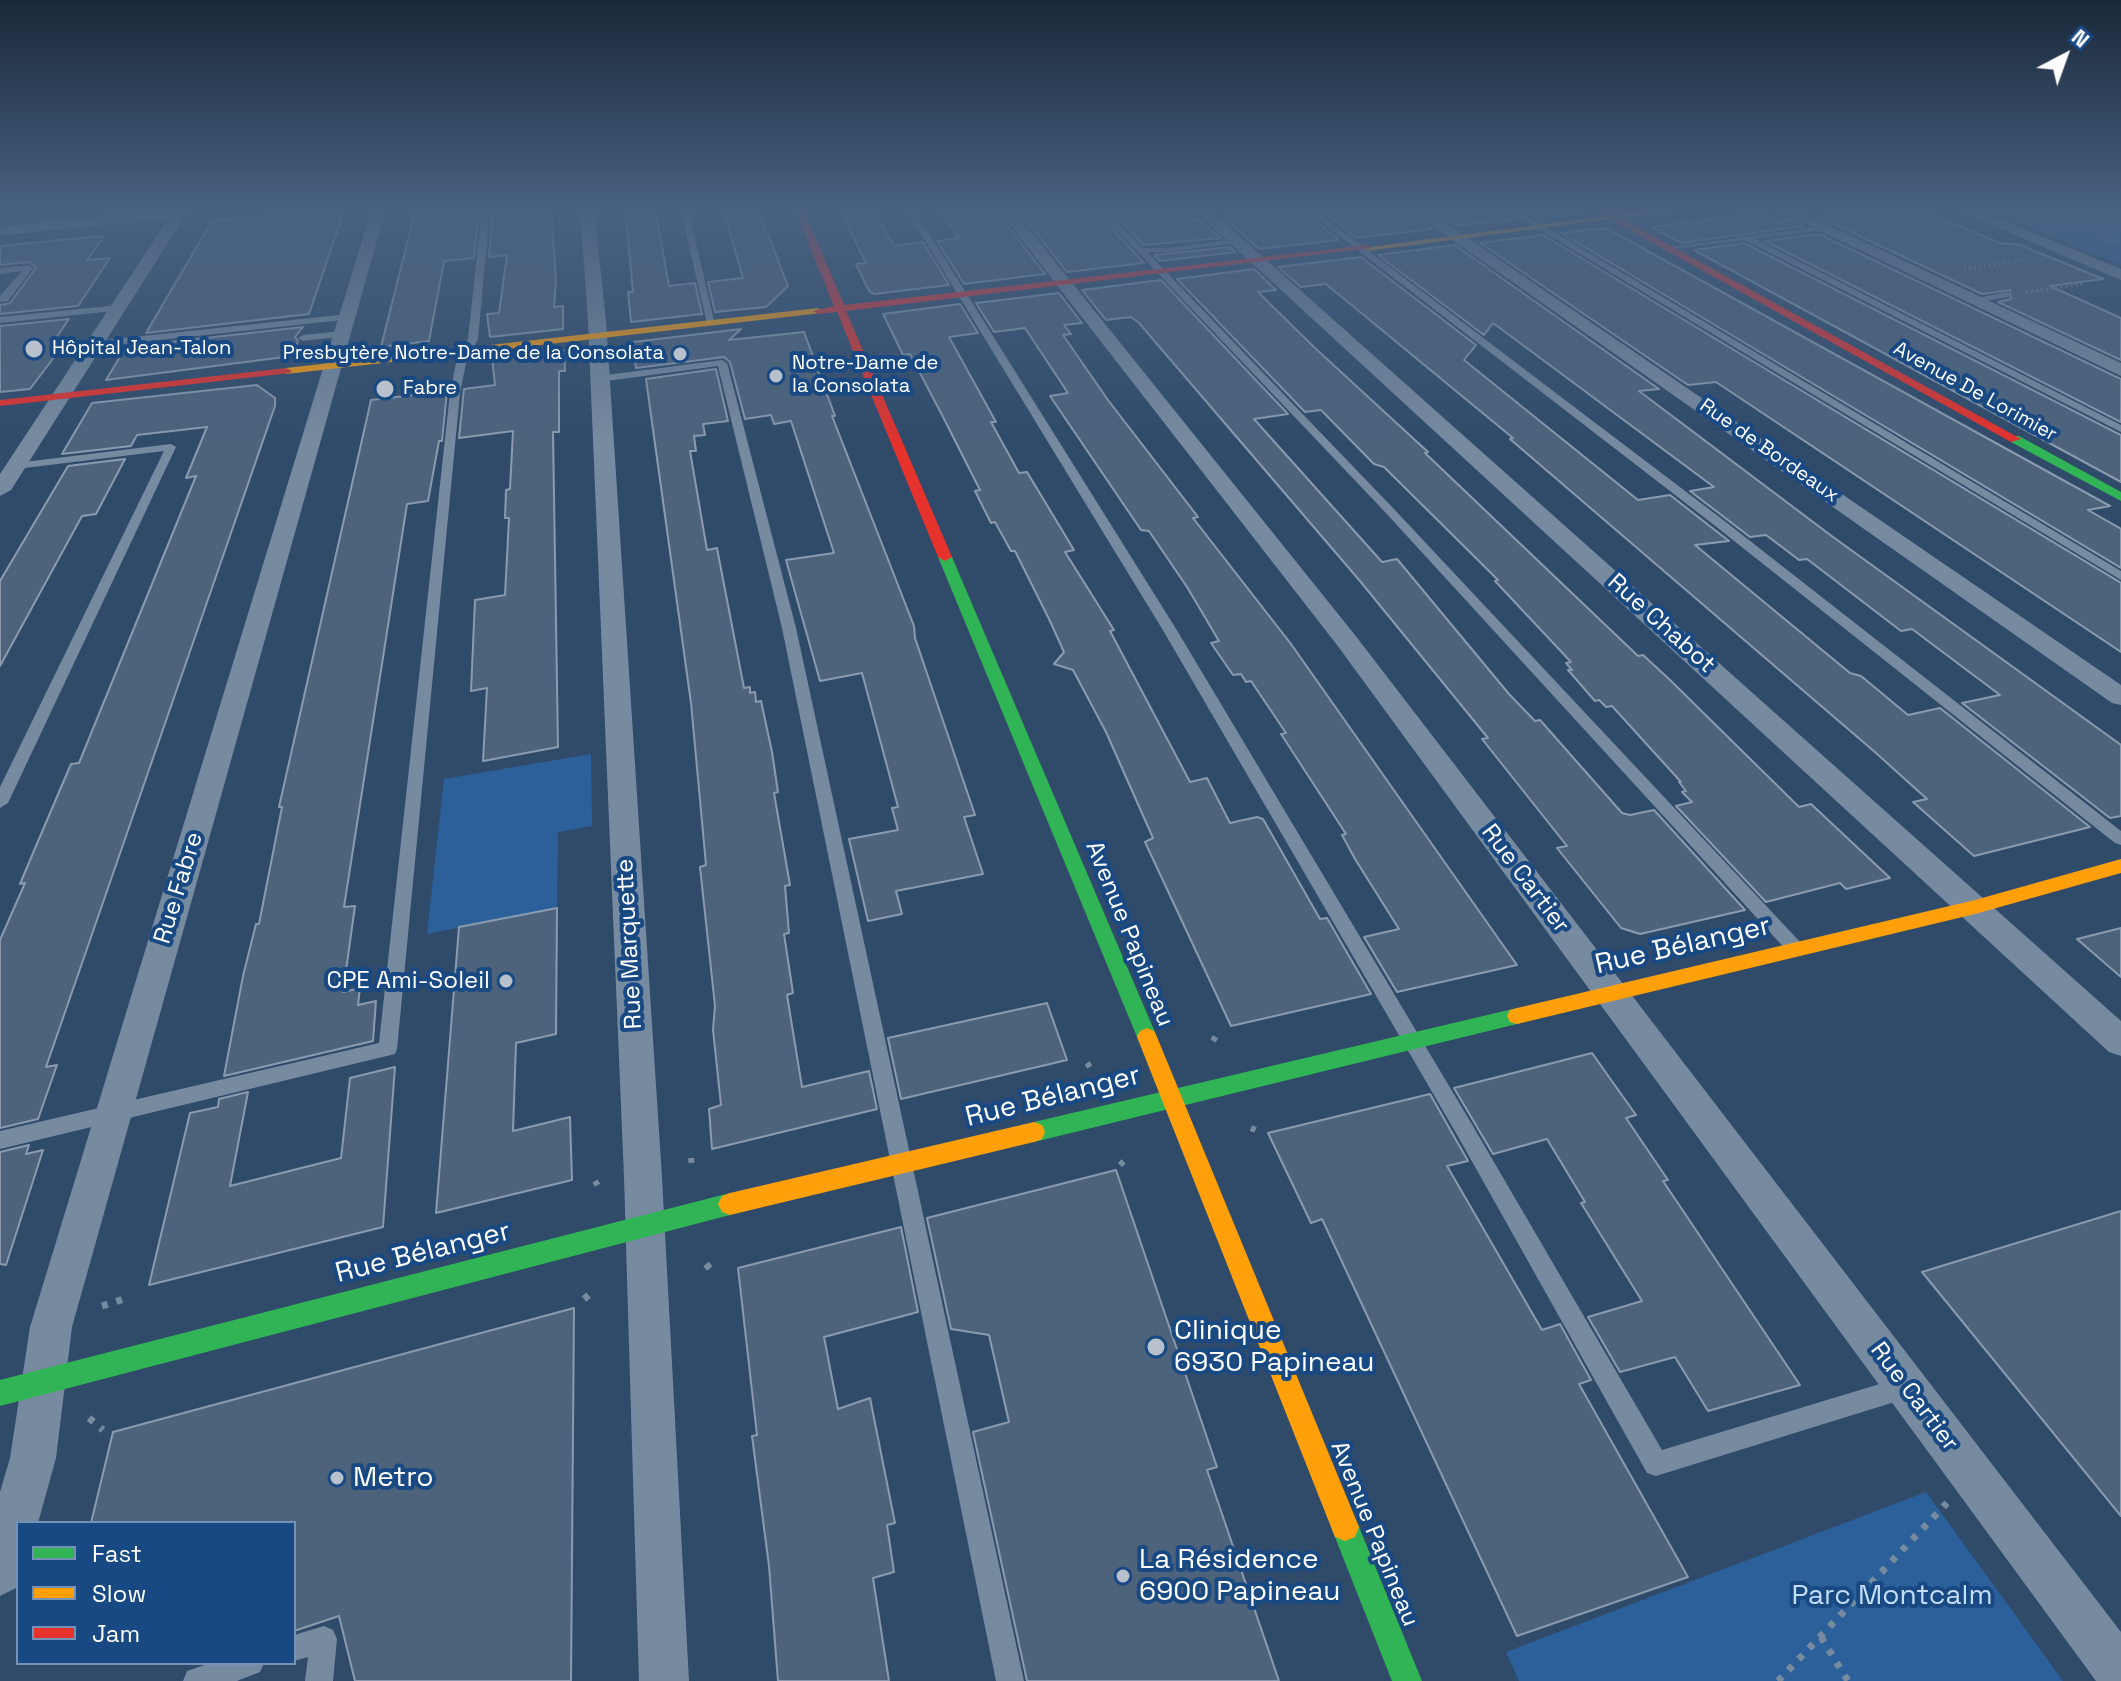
<!DOCTYPE html>
<html>
<head>
<meta charset="utf-8">
<style>
  body { margin:0 }
  #map { position:relative; width:2121px; height:1681px; overflow:hidden; background:#304b6a; font-family:"Space Grotesk",sans-serif }
  canvas { display:block }
  .legend { position:absolute; left:16px; top:1521px; width:280px; height:144px; box-sizing:border-box; background:#184983; border:2px solid #7492b5; margin:0; padding:10px 14px; list-style:none; font-size:24px; color:#fff }
  .legend li { display:flex; align-items:center; gap:16px; height:40px }
  .legend b { width:40px; border:2px solid #7492b5 }
  .north { position:absolute; left:2025px; top:16px; width:80px; height:80px; -webkit-text-stroke:6px #184983; paint-order:stroke; rotate:41deg; font-size:22px; font-weight:700; line-height:32px; text-align:center; color:#fff }
  .north::after { content:''; display:block; margin:auto; width:28px; height:36px; background:#fff; clip-path:polygon(50% 0,100% 100%,50% 72%,0 100%) }
</style>
</head>
<body>
<div id="map">
<canvas width="2121" height="1681"></canvas>
<ul class="legend">
<li><b style="height:10px;background:#30b455"></b>Fast</li>
<li><b style="height:10px;background:#ff9f0a"></b>Slow</li>
<li><b style="height:10px;background:#e5322d"></b>Jam</li>
</ul>
<div class="north">N</div>
</div>
<script>
const ctx = document.querySelector('canvas').getContext('2d');
ctx.lineJoin = 'round';
function fill(path, color) { ctx.fillStyle = color; ctx.fill(path, 'evenodd'); }
const poly = rows => new Path2D(rows.map(r => 'M' + r).join(''));
function stroke(path, color, width, dash) { ctx.strokeStyle = color; ctx.lineWidth = width; ctx.lineCap = dash ? 'butt' : 'round'; ctx.setLineDash(dash || []); ctx.stroke(path); }
function write(font, color, halo, rows, align = 'center') {
  ctx.font = font + ' "Space Grotesk",sans-serif'; ctx.lineWidth = 8; ctx.setLineDash([]); ctx.textBaseline = 'middle'; ctx.strokeStyle = halo; ctx.fillStyle = color; for (const [text, x, y, turn = 0] of rows) {
    ctx.save(); ctx.translate(x, y); ctx.rotate((+turn || 0) * Math.PI / 180); ctx.textAlign = isNaN(turn) ? turn : align; if (halo) ctx.strokeText(text, 0, 0); ctx.fillText(text, 0, 0); ctx.restore();
  }
}
const green = poly([
  [1982,208,2121,211,2121,265],
  [591,754,592,826,558,832,557,908,427,934,444,779],
  [1926,1492,2063,1681,1519,1681,1506,1652]
]);
const building = poly([
  [316,208,345,208,309,314,146,333,212,221,314,212,316,208],
  [416,208,479,208,474,258,444,261,429,341,381,347,416,208],
  [493,208,551,208,556,280,554,307,563,306,563,329,490,337,487,314,499,313,507,255,489,257,493,208],
  [625,208,655,208,669,286,695,283,702,314,631,322,628,292,633,292,625,208],
  [723,208,756,208,761,216,788,286,766,307,715,312,708,282,743,278,723,208],
  [839,208,872,208,894,246,923,242,949,285,874,294,869,291,856,264,866,263,839,208],
  [938,208,994,208,1045,274,964,284,937,241,959,238,938,208],
  [1016,208,1093,208,1144,263,1067,272,1016,208],
  [1110,208,1171,208,1193,220,1200,220,1221,238,1143,245,1110,208],
  [1269,208,1300,208,1339,240,1259,249,1223,217,1273,212,1269,208],
  [1318,208,1404,208,1432,229,1356,238,1318,208],
  [1430,208,1501,208,1517,219,1456,226,1430,208],
  [1521,208,1572,208,1579,212,1535,217,1521,208],
  [1915,208,1930,208,1931,214,2000,243,2020,245,2103,279,2050,286,2121,318,2121,360,1998,302,2011,299,2010,290,1982,294,1817,216,1915,208],
  [1761,213,1777,221,1790,220,1803,226,1681,243,1652,227,1761,213],
  [1606,228,2110,506,2088,510,2121,529,2121,568,1561,233,1606,228],
  [1819,234,2121,379,2121,422,1765,241,1819,234],
  [1543,235,2121,583,2121,652,1716,382,1688,385,1480,243,1543,235],
  [104,236,87,260,110,258,78,306,0,314,0,305,10,303,36,268,29,262,0,265,0,246,104,236],
  [1744,243,2121,435,2121,482,1694,250,1744,243],
  [1455,245,1659,389,1639,391,1833,537,2121,745,2121,816,2110,818,1962,703,2000,695,1912,629,1901,631,1807,559,1799,560,1766,535,1750,537,1690,491,1714,487,1493,323,1484,335,1378,255,1455,245],
  [1230,247,1235,252,1160,261,1154,255,1230,247],
  [1361,257,1476,345,1464,360,1638,500,1670,495,1729,541,1695,545,1850,673,1861,676,1908,715,1940,708,2090,827,1974,856,1913,802,1927,799,1876,753,1510,439,1513,438,1326,284,1301,287,1278,267,1361,257],
  [1254,269,1276,290,1258,292,1315,348,1428,452,1425,453,1638,656,1643,655,1669,679,1799,807,1811,804,1890,878,1846,889,1840,883,1766,902,1676,806,1692,802,1682,792,1686,791,1679,782,1681,782,1612,706,1606,707,1599,700,1595,701,1568,670,1572,670,1566,663,1571,662,1495,581,1498,580,1384,467,1374,464,1321,410,1305,412,1177,279,1254,269],
  [1161,280,1288,414,1254,419,1382,562,1397,559,1509,694,1535,721,1540,720,1622,813,1630,815,1654,810,1745,910,1640,934,1621,928,1557,848,1567,846,1482,739,1488,738,1360,581,1139,323,1131,317,1106,320,1082,290,1161,280],
  [1059,293,1082,323,1064,325,1071,334,1063,335,1108,400,1198,517,1193,518,1291,644,1517,965,1397,992,1364,937,1399,929,1355,859,1342,835,1346,834,1281,734,1286,733,1251,681,1246,682,1241,674,1233,675,1211,643,1219,641,1187,587,1149,531,1141,530,1050,396,1068,393,1025,328,994,332,976,303,1059,293],
  [960,304,978,333,949,337,996,422,991,422,1019,473,1027,472,1074,550,1065,552,1114,630,1110,631,1190,782,1207,778,1230,823,1257,817,1263,819,1320,919,1327,918,1371,994,1231,1026,1145,842,1153,838,1106,732,1073,670,1054,664,1064,652,1049,619,1015,551,1011,551,995,522,991,523,975,491,980,490,942,415,910,354,903,355,883,314,960,304],
  [69,319,54,341,67,340,30,389,0,392,0,326,69,319],
  [303,327,295,337,298,341,292,356,106,380,126,347,303,327],
  [741,329,729,340,804,332,835,416,832,416,914,626,915,638,975,815,964,817,983,874,896,891,902,914,868,921,849,839,898,830,892,808,898,807,862,673,820,681,786,560,834,553,791,421,774,424,771,415,745,419,730,362,724,357,636,368,633,342,741,329],
  [564,350,565,371,559,371,559,432,553,432,558,747,483,761,487,688,471,691,475,600,505,595,509,518,505,518,506,490,510,489,513,431,459,438,464,389,495,385,492,358,564,350],
  [716,369,728,421,703,424,705,435,694,436,696,451,690,451,707,550,717,548,744,688,750,687,750,693,755,692,756,702,761,701,772,752,778,792,774,793,790,885,785,886,789,933,784,934,793,993,787,995,802,1087,869,1071,877,1109,712,1149,709,1109,721,1105,713,1030,715,1006,700,867,706,865,691,703,646,379,716,369],
  [257,385,275,398,275,406,46,1067,57,1065,38,1119,0,1128,0,940,25,883,20,884,33,853,71,764,79,763,196,476,186,478,207,427,137,435,131,446,62,454,92,403,257,385],
  [447,391,442,441,439,441,428,501,407,504,344,907,355,906,343,992,360,988,358,1005,376,1001,373,1041,224,1076,243,976,256,924,259,924,282,807,279,807,371,400,447,391],
  [125,459,96,514,82,516,0,666,0,581,68,466,125,459],
  [557,908,556,1034,516,1043,513,1131,570,1117,572,1180,436,1213,459,927,557,908],
  [2121,928,2121,977,2077,939,2121,928],
  [1047,1003,1067,1060,901,1099,888,1038,1047,1003],
  [1592,1053,1636,1115,1626,1118,1668,1180,1663,1181,1800,1385,1708,1411,1675,1357,1620,1372,1588,1317,1642,1301,1581,1203,1585,1202,1547,1139,1493,1154,1454,1088,1592,1053],
  [395,1067,383,1227,149,1285,190,1113,218,1107,219,1099,248,1092,230,1186,341,1158,350,1078,395,1067],
  [1430,1094,1468,1161,1447,1166,1542,1330,1560,1324,1591,1380,1579,1384,1688,1577,1517,1636,1322,1219,1311,1223,1268,1133,1430,1094],
  [29,1145,26,1154,43,1150,6,1265,0,1264,0,1152,29,1145],
  [1116,1170,1217,1467,1207,1470,1279,1681,1027,1681,973,1432,1009,1422,989,1335,951,1329,927,1218,1116,1170],
  [2121,1211,2121,1516,1922,1272,2121,1211],
  [901,1227,918,1312,824,1337,838,1409,870,1398,895,1523,887,1525,894,1572,873,1578,889,1681,778,1681,769,1566,752,1436,757,1435,738,1268,901,1227],
  [574,1308,571,1681,355,1681,339,1616,294,1631,294,1523,91,1523,113,1432,574,1308]
]);
const pathFar2 = poly([
  [1856,208,1868,214],
  [1887,208,1893,211],
  [2050,208,2066,214],
  [2065,208,2073,230],
  [2101,240,2121,242],
  [1964,269,2025,260],
  [2026,292,2084,284]
]);
const pathFar1 = poly([
  [1213,1041,1217,1034],
  [1087,1063,1092,1070],
  [1251,1128,1262,1133],
  [691,1158,692,1166],
  [1120,1165,1126,1159],
  [595,1181,598,1186]
]);
const path = poly([
  [706,1264,711,1270],
  [584,1299,591,1293],
  [102,1306,130,1297],
  [89,1418,103,1430],
  [1821,1637,1848,1681],
  [1778,1681,1947,1503]
]);
const lane = poly([
  [482,208,490,208,478,339,466,363,460,393,397,1049,395,1054,0,1149,0,1131,379,1043,450,393,456,363,468,339,482,208],
  [680,208,688,208,715,325,707,323,680,208],
  [905,208,913,208,1178,632,1470,1121,1662,1450,1906,1376,1914,1380,1918,1388,1914,1396,1656,1476,1647,1473,1456,1133,1164,632,905,208],
  [1096,208,1105,208,1142,248,1168,248,1239,239,1236,243,1168,252,1147,252,1393,508,1801,943,1804,948,1801,953,1789,953,1385,512,1096,208],
  [1303,208,1312,208,1722,519,2121,831,2121,845,2115,843,1714,525,1303,208],
  [1504,208,1514,208,2121,571,2121,580,1504,208],
  [1822,226,1825,230,1755,239,2121,425,2121,432,1745,240,1668,250,1664,248,1822,226],
  [29,265,33,268,8,301,0,302,0,296,22,271,0,274,0,268,29,265],
  [2006,292,2009,293,2009,297,1972,303,1968,300,2006,292],
  [119,305,123,308,122,310,0,323,0,317,119,305],
  [348,314,351,315,351,319,96,347,91,344,96,341,348,314],
  [343,331,346,332,346,336,303,341,298,338,303,335,343,331],
  [722,360,727,363,796,628,1024,1681,996,1681,782,628,718,366,599,382,594,379,599,376,722,360],
  [171,444,176,447,8,803,0,808,0,787,164,451,16,469,10,466,16,463,171,444],
  [324,1626,333,1630,337,1639,333,1681,305,1681,308,1657,294,1661,294,1635,324,1626],
  [210,1663,264,1663,260,1672,237,1681,183,1681,187,1671,210,1663]
]);
const street = poly([
  [176,208,190,208,11,490,0,496,0,474,168,219,0,235,0,227,176,208],
  [372,208,386,208,72,1327,56,1458,38,1523,18,1523,18,1587,0,1596,0,1492,10,1458,30,1327,372,208],
  [580,208,594,208,606,321,662,1177,689,1681,639,1681,624,1177,588,321,580,208],
  [997,208,1012,208,1355,635,2121,1632,2121,1681,2096,1681,1337,645,997,208],
  [1192,208,1208,208,2121,1021,2121,1056,2109,1052,1192,208],
  [1407,208,1424,208,2121,685,2121,705,2112,703,1407,208],
  [1773,208,1792,208,2121,363,2121,376,1773,208],
  [1952,208,1973,208,2121,269,2121,280,1952,208]
]);
const fast = poly([
  [2011,436,2019,436,2121,492,2121,501,2011,442,2011,436],
  [945,553,952,557,1157,1037,1154,1043,1147,1046,1140,1043,1137,1037,938,557,945,553],
  [1517,1008,1524,1010,1527,1016,1524,1022,1517,1024,1034,1142,1026,1139,1023,1132,1026,1125,1034,1122,1517,1008],
  [730,1193,738,1196,742,1204,738,1212,730,1215,0,1406,0,1380,730,1193],
  [1345,1513,1355,1517,1422,1681,1392,1681,1331,1527,1335,1517,1345,1513]
]);
const slow = poly([
  [1666,208,1695,208,1367,251,1362,248,1666,208],
  [818,308,823,311,822,313,286,374,280,371,286,368,818,308],
  [2121,859,2121,873,1975,914,1517,1024,1510,1022,1507,1016,1510,1010,1517,1008,1975,900,2121,859],
  [1147,1028,1154,1031,1157,1037,1359,1527,1355,1537,1345,1541,1335,1537,1331,1527,1137,1037,1140,1031,1147,1028],
  [1034,1122,1042,1125,1045,1132,1042,1139,1034,1142,730,1215,722,1212,718,1204,722,1196,730,1193,1034,1122]
]);
const jam = poly([
  [794,208,803,208,844,305,1367,245,1372,248,846,311,952,557,945,561,938,557,837,312,818,314,813,311,834,306,794,208],
  [1604,212,1610,212,2021,439,2011,442,1604,216,1604,212],
  [286,368,292,371,290,373,0,406,0,400,286,368]
]);
const markers = [
  [34,349,10,"#b7c0cb"],
  [680,354,8,"#b7c0cb"],
  [776,376,8,"#b7c0cb"],
  [385,389,10,"#b7c0cb"],
  [506,981,8,"#b7c0cb"],
  [1156,1347,10,"#b7c0cb"],
  [337,1478,8,"#b7c0cb"],
  [1123,1576,8,"#b7c0cb"]
];
const farPoinames = [
  ["Hôpital Jean-Talon",52,349],
  ["Presbytère Notre-Dame de la Consolata",664,354,"right"],
  ["Notre-Dame de",792,364],
  ["la Consolata",792,387],
  ["Fabre",403,389]
];
const farStreetnames = [
  ["Avenue De Lorimier",1975,392,29],
  ["Rue de Bordeaux",1769,451,35]
];
const streetNames = [
  ["Rue Chabot",1661,624,42],
  ["Rue Cartier",1525,879,53],
  ["Rue Fabre",179,888,-73],
  ["Avenue Papineau",1129,934,68],
  ["Rue Marquette",630,944,-93],
  ["Rue Cartier",1914,1397,53],
  ["Avenue Papineau",1374,1534,68]
];
const poiNames = [
  ["CPE Ami-Soleil",490,981]
];
const nearStreetnames = [
  ["Rue Bélanger",1683,946,-13],
  ["Rue Bélanger",1053,1097,-14],
  ["Rue Bélanger",423,1253,-14]
];
const nearPoinames = [
  ["Clinique",1174,1331],
  ["6930 Papineau",1174,1363],
  ["Metro",353,1478],
  ["La Résidence",1139,1560],
  ["6900 Papineau",1139,1592]
];
const nearParknames = [
  ["Parc Montcalm",1892,1596]
];
fill(green, '#2c609a');
fill(building, '#4d637c');
stroke(building, '#8a9baf', 2);
stroke(pathFar2, '#778ba0', 3, [2, 3]);
stroke(pathFar1, '#778ba0', 6, [5, 7]);
stroke(path, '#778ba0', 7, [6, 9]);
fill(lane, '#778ba0');
fill(street, '#778ba0');
fill(fast, '#30b455');
fill(slow, '#ff9f0a');
fill(jam, '#e5322d');
const sky = ctx.createLinearGradient(0, 0, 0, 444);
sky.addColorStop(0, '#1a293a');
sky.addColorStop(0.47, '#486181');
sky.addColorStop(1, '#48618100');
ctx.fillStyle = sky;
ctx.fillRect(0, 0, 2121, 444);
for (const [x, y, r, color] of markers) { const dot = new Path2D(); dot.arc(x, y, r, 0, 2 * Math.PI); ctx.fillStyle = color; ctx.fill(dot); stroke(dot, '#184983', 3); }
write('20px', '#fff', '#184983', farPoinames, 'left');
write('20px', '#fff', '#184983', farStreetnames);
write('24px', '#fff', '#184983', streetNames);
write('24px', '#fff', '#184983', poiNames, 'right');
write('28px', '#fff', '#184983', nearStreetnames);
write('28px', '#fff', '#184983', nearPoinames, 'left');
write('28px', '#c2dcf9', '#184983', nearParknames);
</script>
</body>
</html>
